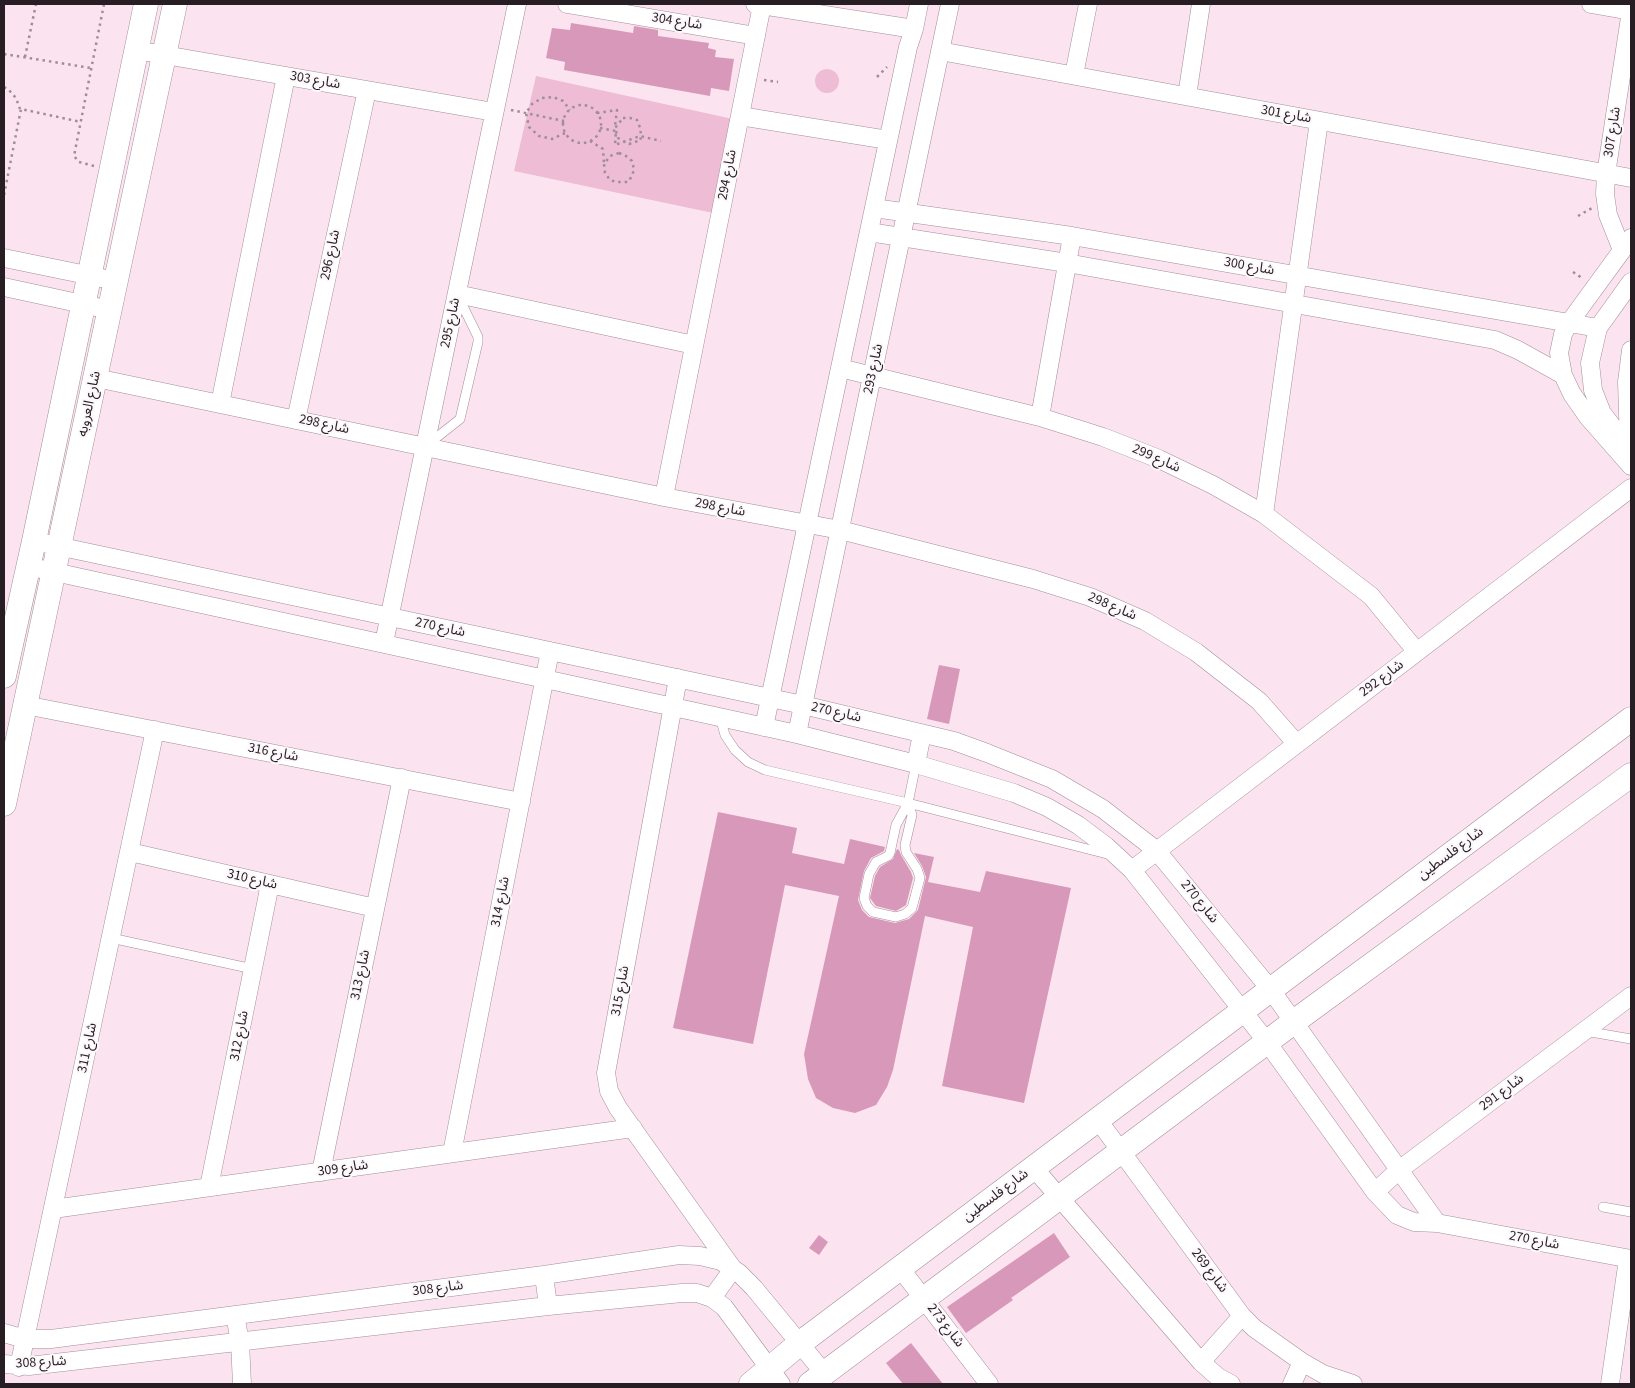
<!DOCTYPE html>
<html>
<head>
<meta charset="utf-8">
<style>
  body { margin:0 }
  #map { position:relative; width:1635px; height:1388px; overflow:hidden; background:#fbe4ef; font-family:"Source Sans 3",sans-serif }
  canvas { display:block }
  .frame { position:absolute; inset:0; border:5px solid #261e22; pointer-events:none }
</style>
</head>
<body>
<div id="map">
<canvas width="1635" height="1388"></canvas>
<div class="frame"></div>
</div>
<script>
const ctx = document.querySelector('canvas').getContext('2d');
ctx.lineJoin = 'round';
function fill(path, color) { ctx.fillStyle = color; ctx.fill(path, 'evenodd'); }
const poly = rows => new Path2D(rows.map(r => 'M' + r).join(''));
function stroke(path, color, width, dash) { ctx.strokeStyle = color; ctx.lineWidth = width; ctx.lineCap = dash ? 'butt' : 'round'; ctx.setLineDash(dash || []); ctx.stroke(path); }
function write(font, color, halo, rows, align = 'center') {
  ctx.font = font + ' "Source Sans 3","Noto Sans Arabic",sans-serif'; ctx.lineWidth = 4; ctx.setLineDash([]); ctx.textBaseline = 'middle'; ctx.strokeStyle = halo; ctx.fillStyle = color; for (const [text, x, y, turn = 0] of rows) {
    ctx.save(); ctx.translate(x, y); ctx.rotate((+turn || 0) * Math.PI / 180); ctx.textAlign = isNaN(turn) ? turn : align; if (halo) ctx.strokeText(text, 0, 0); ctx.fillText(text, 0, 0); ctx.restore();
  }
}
const green = poly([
  '815 81a12 12 0 1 1 24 0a12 12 0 1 1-24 0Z',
  [536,76,733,119,713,213,514,171]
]);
const building = poly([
  [571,23,633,33,634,26,658,30,658,36,709,43,708,48,716,50,715,57,734,59,729,91,711,88,710,96,564,70,565,62,546,58,552,28,570,30],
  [939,665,960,669,949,724,927,719],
  [718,812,797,828,792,853,844,864,850,839,885,847,884,851,871,858,864,871,858,900,862,910,869,917,895,923,909,919,918,910,926,877,922,866,914,853,934,857,928,882,980,892,986,871,1071,888,1024,1103,942,1086,973,927,925,916,893,1070,887,1087,876,1105,855,1113,833,1108,816,1098,808,1079,804,1054,839,896,785,885,753,1044,673,1028],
  [897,849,899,850,901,855,911,872,913,878,906,905,896,911,876,906,870,898,875,876,880,867,893,859],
  [1054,1233,1070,1257,1011,1298,1013,1300,966,1333,947,1307],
  [819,1235,828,1242,819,1255,809,1248],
  [911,1343,943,1384,903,1384,886,1363]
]);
const path = poly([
  [4,54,91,68],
  [25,57,36,4],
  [877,77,887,67],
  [764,80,778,82],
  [4,87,8,89,16,98,20,109],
  '563 124a19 19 0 1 1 38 0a19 19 0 1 1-38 0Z',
  [511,110,564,121],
  [597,113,617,110,615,126],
  [623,118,630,118,637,120,641,130,640,136,641,140,629,144,618,138,615,128,623,118],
  [600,128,616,131,615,145,640,136,661,141],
  [565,133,552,139,539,136,529,127,526,113,532,104,542,98,553,97,563,101,570,110],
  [590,141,603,149,604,163],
  [619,153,626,156,632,161,634,169,632,176,628,182,616,182,610,180,605,173,604,164,610,156,619,153],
  [94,166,79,162,74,156,104,4],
  [4,195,21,109,81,122],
  [1578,216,1592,208],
  [1573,272,1582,278]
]);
const lane = poly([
  [427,445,460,419,478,342,478,337,458,296],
  [720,717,725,735,735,750,748,762,765,770,908,803,1111,855],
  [908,803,912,815,905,845,906,852,917,869,920,878,912,908,905,914,896,917,873,912,867,906,864,898,869,874,876,862,888,856,890,853,896,825,908,803],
  [908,803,916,764],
  [111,938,253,969],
  [1585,1031,1631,1039],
  [1603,1207,1631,1212]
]);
const street = poly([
  [567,4,756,36],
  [755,4,914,29],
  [1591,4,1631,11],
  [136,50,494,112],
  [940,51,1631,178],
  [1074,75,1088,4],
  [1187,96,1201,4],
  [740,116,888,140],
  [874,208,1072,236,1598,328],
  [869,232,1067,263,1495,340,1518,350,1563,375],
  [1631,238,1569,323,1563,334,1559,353,1563,375,1572,394,1588,417,1631,466],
  [1622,250,1608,215,1605,194,1606,174,1631,11],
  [4,258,116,281],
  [1631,282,1598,328,1590,363,1593,390,1602,413,1618,434,1631,445],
  [4,287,110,310],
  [457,294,694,345],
  [840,368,1040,417,1103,437,1159,459,1213,485,1264,514,1371,596,1417,652],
  [96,378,664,497,840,530,1033,579,1090,597,1145,621,1196,652,1259,701,1297,744],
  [220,404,286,76],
  [1040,417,1072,236],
  [296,420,367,90],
  [1629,443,1627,382,1631,350],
  [664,497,762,5],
  [1264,514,1319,121],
  [34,541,803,705,954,741,987,753,1052,779,1103,809,1156,850,1271,990,1437,1223],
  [27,566,797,734,916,764,1014,793,1047,807,1078,825,1106,846,1132,870,1267,1042,1375,1192,1397,1215,1414,1222,1437,1223,1631,1259],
  [384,643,517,4],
  [678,678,606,1073,609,1091,618,1108,733,1269,712,1298],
  [25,705,521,802],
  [764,727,908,47,914,29,919,4],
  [797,734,950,4],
  [916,764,922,734],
  [130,852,375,908],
  [1132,870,1631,488],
  [1098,1120,1242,1316,1254,1328,1302,1362,1323,1374,1353,1384],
  [452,1153,550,651],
  [1034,1168,1201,1362,1218,1377,1231,1384],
  [321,1172,402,778],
  [209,1187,270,884],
  [1375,1192,1399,1170,1631,996],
  [53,1209,633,1128],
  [900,1268,989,1384],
  [544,1275,548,1306],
  [235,1315,240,1342,242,1384],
  [4,1333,25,1339,51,1339,544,1275,679,1255,700,1256,721,1261,739,1273,754,1288,824,1373],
  [1201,1362,1242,1316],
  [4,1364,29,1366,548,1306,682,1293,697,1293,712,1298,724,1307,781,1384],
  [19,1367,155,730],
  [1292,1384,1302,1362],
  [1610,1384,1628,1259]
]);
const secondary = poly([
  [4,676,34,541,146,4],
  [4,804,175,4],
  [751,1384,799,1344,1631,719],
  [810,1384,1295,1021,1631,775]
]);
const streetNames = [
  ["شارع 304",677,22,9],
  ["شارع 303",315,81,10],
  ["شارع 301",1286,115,10],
  ["شارع 307",1613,132,-81],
  ["شارع 294",728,175,-79],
  ["شارع 296",331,255,-78],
  ["شارع 300",1249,267,10],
  ["شارع 295",451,323,-78],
  ["شارع 293",874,369,-78],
  ["شارع العروبه",90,404,-78],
  ["شارع 298",324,425,12],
  ["شارع 299",1156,459,24],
  ["شارع 298",720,508,11],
  ["شارع 298",1112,607,23],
  ["شارع 270",440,628,12],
  ["شارع 292",1382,679,-37],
  ["شارع 270",836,713,13],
  ["شارع 316",273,753,11],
  ["شارع فلسطين",1451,854,-37],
  ["شارع 310",252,880,13],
  ["شارع 314",501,902,-79],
  ["شارع 270",1199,902,51],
  ["شارع 313",361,975,-78],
  ["شارع 315",621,991,-80],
  ["شارع 312",240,1036,-79],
  ["شارع 311",88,1048,-78],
  ["شارع 291",1502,1093,-37],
  ["شارع 309",343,1169,-8],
  ["شارع فلسطين",996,1196,-37],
  ["شارع 270",1534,1241,11],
  ["شارع 269",1209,1271,53],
  ["شارع 308",438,1289,-7],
  ["شارع 273",945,1326,52],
  ["شارع 308",41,1363,-3]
];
fill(green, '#eebcd5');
fill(building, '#d898ba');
stroke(lane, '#a38e98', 10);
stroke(street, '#a38e98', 19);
stroke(secondary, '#a38e98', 25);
stroke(path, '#9e8e95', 2.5, [2.5, 4]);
stroke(lane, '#fff', 9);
stroke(street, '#fff', 18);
stroke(secondary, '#fff', 24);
write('14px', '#261e22', '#fcf7fa', streetNames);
</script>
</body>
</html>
